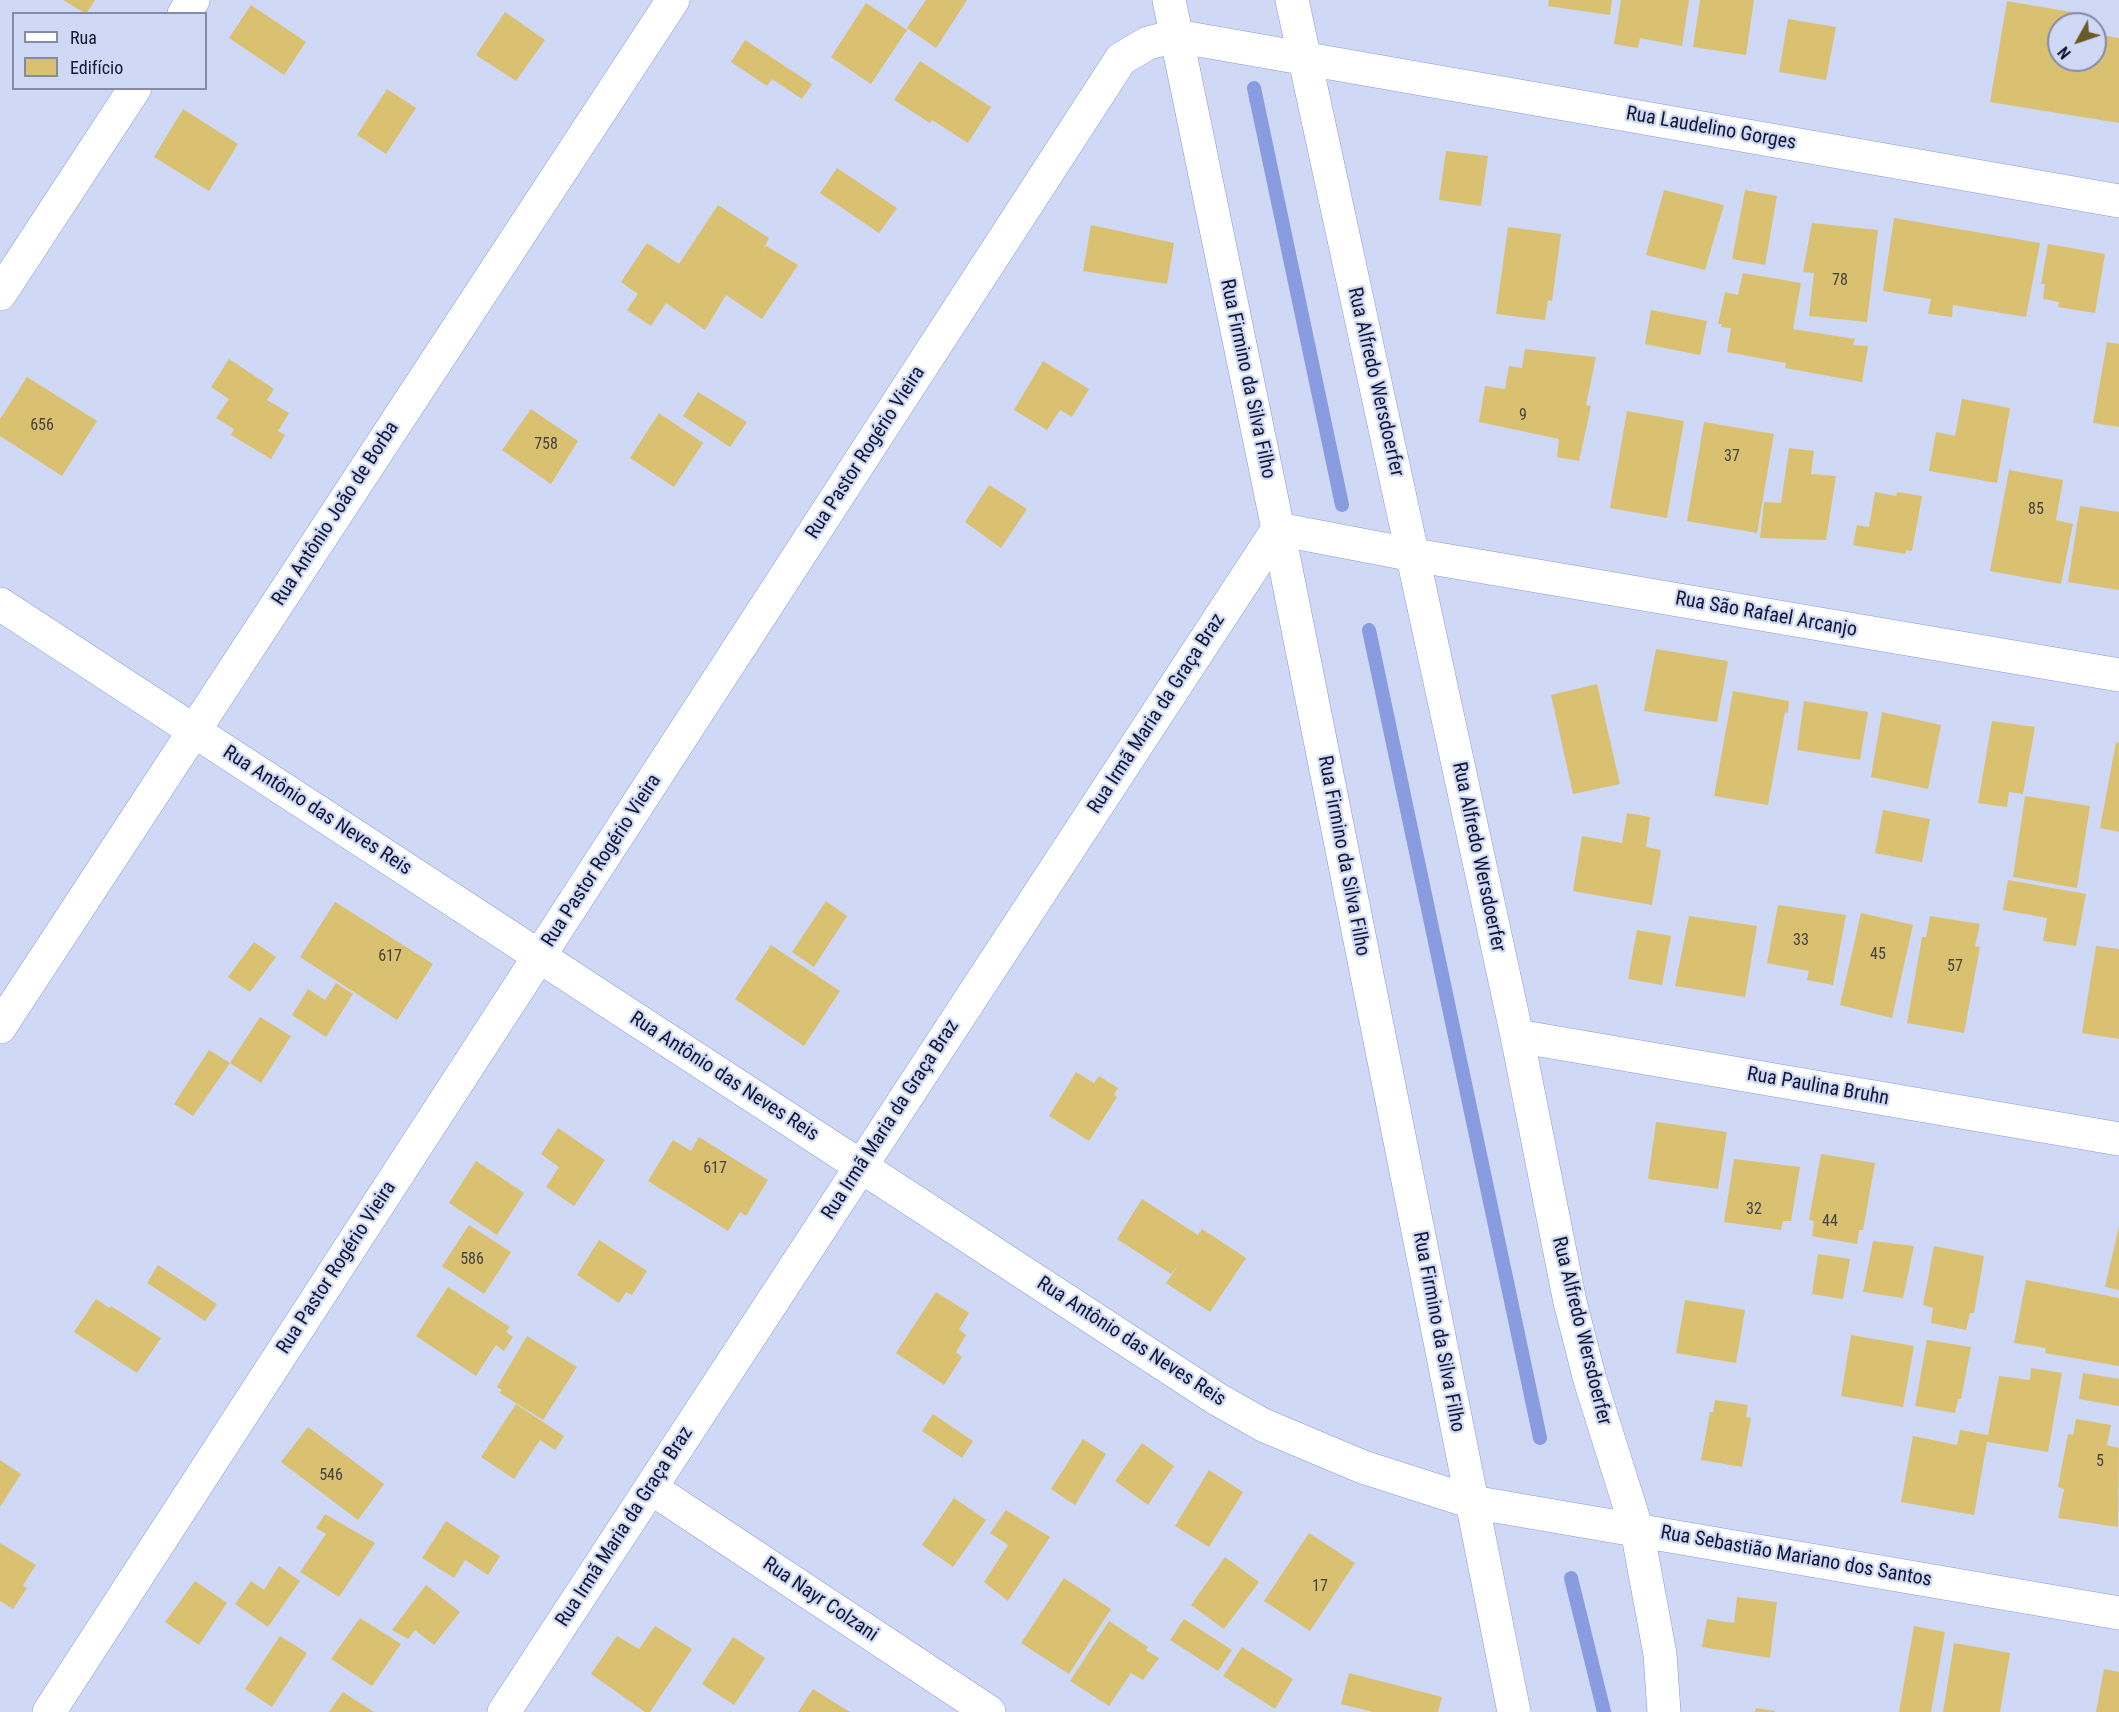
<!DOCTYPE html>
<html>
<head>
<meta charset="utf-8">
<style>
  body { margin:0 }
  #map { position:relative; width:2119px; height:1712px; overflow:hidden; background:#cfd8f4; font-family:"Roboto Condensed",sans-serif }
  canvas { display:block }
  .legend { position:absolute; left:12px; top:12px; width:195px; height:78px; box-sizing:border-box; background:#cfd8f4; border:2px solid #838ba6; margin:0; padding:8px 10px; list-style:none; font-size:18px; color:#121831 }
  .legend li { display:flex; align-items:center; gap:12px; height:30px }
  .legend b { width:30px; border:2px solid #838ba6 }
  .north { position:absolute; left:2047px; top:12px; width:60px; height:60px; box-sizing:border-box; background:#cfd8f4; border:2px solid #838ba6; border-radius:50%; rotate:230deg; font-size:16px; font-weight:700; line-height:24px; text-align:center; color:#121831 }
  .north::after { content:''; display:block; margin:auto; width:21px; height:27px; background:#6a5a28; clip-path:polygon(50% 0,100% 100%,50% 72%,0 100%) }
</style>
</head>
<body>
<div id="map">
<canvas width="2119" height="1712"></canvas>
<ul class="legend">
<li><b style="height:8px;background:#fff"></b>Rua</li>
<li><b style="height:16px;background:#dac172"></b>Edifício</li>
</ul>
<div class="north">N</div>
</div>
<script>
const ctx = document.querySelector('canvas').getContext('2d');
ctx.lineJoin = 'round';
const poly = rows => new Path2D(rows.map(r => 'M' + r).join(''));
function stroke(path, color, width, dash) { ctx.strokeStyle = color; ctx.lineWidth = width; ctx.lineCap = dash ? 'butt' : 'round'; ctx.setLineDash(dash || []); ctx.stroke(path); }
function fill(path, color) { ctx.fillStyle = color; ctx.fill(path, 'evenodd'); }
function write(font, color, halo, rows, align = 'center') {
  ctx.font = font + ' "Roboto Condensed",sans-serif'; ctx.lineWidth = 4.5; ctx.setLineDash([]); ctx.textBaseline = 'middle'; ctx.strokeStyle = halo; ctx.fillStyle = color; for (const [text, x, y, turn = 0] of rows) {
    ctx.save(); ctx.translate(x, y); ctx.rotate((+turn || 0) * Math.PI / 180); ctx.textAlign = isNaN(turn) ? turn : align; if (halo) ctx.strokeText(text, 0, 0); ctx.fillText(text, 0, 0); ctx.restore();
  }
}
const stream = poly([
  [1254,88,1342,505],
  [1369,630,1540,1438],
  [1571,1578,1604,1712]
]);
const building = poly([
  [63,0,95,0,86,14],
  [926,0,967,0,936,48,907,28],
  [1549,0,1612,0,1610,15,1548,6],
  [1621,0,1689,0,1682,46,1640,38,1638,48,1614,44],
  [1700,0,1754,0,1746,55,1693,47],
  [2007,1,2083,14,2081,24,2059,24,2059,60,2095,60,2095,34,2119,38,2119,123,1990,102],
  [866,3,907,30,871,84,831,57],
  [251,5,306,42,284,75,229,38],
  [505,12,545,40,516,81,476,55],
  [1788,19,1836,27,1826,80,1779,72],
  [745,40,812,84,802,99,772,79,767,86,731,62],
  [920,61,991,107,968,143,932,120,930,123,894,100],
  [387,89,416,108,386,154,357,135],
  [183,109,238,144,209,191,154,157],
  [1446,151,1488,156,1481,206,1439,200],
  [837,168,897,208,879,233,820,193],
  [1664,190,1724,205,1705,270,1646,255],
  [1745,190,1777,196,1765,265,1732,259],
  [718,205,769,238,763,250,766,246,798,265,762,319,726,295,705,330,666,303,651,326,627,310,638,294,621,282,647,243,679,264],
  [1894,218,2040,243,2026,317,1953,305,1952,317,1928,314,1931,299,1883,291],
  [1812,223,1878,230,1867,322,1809,316,1814,273,1803,272],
  [1091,225,1174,243,1167,284,1083,271],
  [1508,227,1561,234,1552,301,1548,300,1545,320,1496,314],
  [2048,244,2105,254,2095,313,2058,307,2059,302,2043,299,2045,284,2041,284],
  [1743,273,1801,283,1793,329,1855,339,1853,345,1868,346,1862,382,1785,368,1786,363,1727,352,1731,328,1721,327,1722,324,1718,324,1725,292,1738,295],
  [1651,310,1707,321,1700,355,1645,344],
  [2107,342,2119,344,2119,427,2093,423],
  [1525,349,1596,357,1586,405,1591,406,1579,461,1557,457,1559,439,1479,422,1485,386,1505,389,1509,366,1522,368],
  [229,359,274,389,267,400,289,413,278,431,285,435,271,459,231,435,234,429,216,418,229,399,211,387],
  [1043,361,1089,389,1072,417,1060,410,1047,430,1014,410],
  [27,377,97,421,62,476,0,436,0,419],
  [698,392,747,422,730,447,683,416],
  [1962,399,2010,408,1997,483,1929,471,1936,432,1955,436],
  [531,409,578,441,551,484,502,450],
  [1627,411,1684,421,1667,518,1610,508],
  [659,413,703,443,674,487,630,458],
  [1704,422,1774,434,1757,533,1687,521],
  [1789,448,1814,451,1811,474,1836,476,1826,540,1760,538,1764,502,1781,503],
  [2009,470,2063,480,2056,520,2073,524,2061,584,1990,571],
  [989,485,1027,509,1001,548,965,522],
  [1875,492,1896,496,1897,492,1922,496,1912,551,1906,550,1905,554,1853,545,1857,525,1869,527],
  [2080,506,2119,512,2119,590,2068,582],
  [1656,649,1728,661,1717,722,1644,711],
  [1597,684,1620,784,1573,794,1551,695],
  [1733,691,1789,701,1788,713,1785,712,1768,805,1714,796],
  [1804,701,1868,712,1860,760,1797,750],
  [1882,712,1941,725,1928,789,1871,777],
  [1992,721,2035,727,2023,794,2009,792,2007,807,1978,803],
  [2116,742,2119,743,2119,832,2100,828],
  [2025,796,2090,806,2077,888,2013,877],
  [1883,810,1930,819,1922,862,1875,853],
  [1627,813,1650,817,1646,847,1661,850,1652,905,1573,891,1582,836,1622,843],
  [2008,880,2086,894,2076,946,2043,941,2047,918,2003,910],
  [826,901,847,916,814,967,792,952],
  [335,902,433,964,397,1020,300,957],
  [1778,905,1846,915,1833,985,1807,980,1809,971,1767,963],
  [1861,913,1913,925,1892,1018,1840,1005],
  [1689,916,1757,926,1745,997,1675,986],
  [1930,916,1980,924,1975,946,1980,947,1964,1033,1907,1023,1922,937,1926,937],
  [1637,930,1671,936,1662,985,1628,979],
  [254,942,276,957,250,992,228,977],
  [771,945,840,991,804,1046,735,999],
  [2096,946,2119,949,2119,1039,2082,1033],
  [336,983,353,994,326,1037,292,1015,308,989,325,1000],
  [260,1017,291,1036,261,1083,230,1063],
  [209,1050,230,1063,193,1116,174,1104],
  [1076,1072,1094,1083,1099,1076,1118,1088,1114,1095,1117,1097,1089,1141,1049,1116],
  [1656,1122,1727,1132,1718,1189,1648,1179],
  [558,1128,605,1160,574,1206,546,1187,559,1167,541,1154],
  [699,1137,768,1180,746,1216,740,1212,728,1231,648,1181,673,1140,691,1151],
  [1821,1154,1875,1163,1863,1230,1859,1230,1857,1244,1812,1236,1814,1221,1809,1220],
  [1734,1159,1800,1167,1791,1221,1783,1221,1781,1230,1724,1222],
  [476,1161,524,1193,497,1235,449,1203],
  [1142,1199,1198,1235,1202,1229,1246,1258,1210,1312,1166,1283,1179,1264,1171,1274,1117,1239],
  [469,1225,511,1252,484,1294,442,1266],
  [2119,1226,2119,1290,2105,1287],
  [599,1240,647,1271,632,1295,626,1292,619,1303,577,1275],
  [1873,1241,1914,1246,1903,1298,1863,1292],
  [1934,1246,1984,1256,1974,1313,1970,1313,1966,1330,1931,1323,1933,1308,1923,1305],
  [1818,1254,1850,1259,1843,1299,1812,1294],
  [158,1265,217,1304,205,1321,147,1283],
  [2026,1280,2119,1298,2119,1366,2045,1353,2046,1348,2014,1343],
  [448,1287,510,1327,506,1332,513,1337,504,1351,496,1345,476,1376,416,1336],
  [936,1292,969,1313,959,1329,966,1335,956,1352,962,1357,944,1385,896,1353],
  [96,1299,109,1308,111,1306,161,1338,137,1373,74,1332],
  [1685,1300,1745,1310,1736,1363,1676,1353],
  [1851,1335,1914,1346,1903,1407,1841,1396],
  [527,1336,577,1367,543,1420,500,1393,502,1390,497,1387],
  [1927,1340,1971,1347,1961,1399,1958,1399,1955,1413,1915,1406],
  [2031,1368,2062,1373,2048,1452,1987,1442,1974,1515,1901,1502,1913,1436,1957,1445,1960,1430,1988,1435,1999,1376,2030,1380],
  [2083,1373,2119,1379,2119,1406,2079,1399],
  [1715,1400,1748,1405,1746,1417,1751,1418,1742,1467,1701,1460,1710,1412,1713,1412],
  [516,1404,564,1436,555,1450,540,1440,514,1479,481,1457],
  [933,1414,973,1441,962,1458,922,1431],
  [2076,1419,2111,1425,2107,1445,2119,1448,2118,1527,2058,1518,2064,1489,2058,1487,2068,1434,2073,1435],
  [308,1427,384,1484,358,1520,281,1462],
  [1083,1439,1106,1454,1075,1505,1051,1489],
  [1142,1443,1174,1466,1148,1505,1115,1481],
  [0,1460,21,1474,0,1507],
  [1209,1470,1243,1492,1209,1547,1175,1526],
  [954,1498,986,1520,953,1567,922,1545],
  [1006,1510,1050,1537,1008,1601,984,1582,1008,1545,990,1533],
  [325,1514,375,1543,339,1597,300,1572,326,1534,316,1528],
  [446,1521,500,1556,488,1575,465,1560,454,1578,422,1558],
  [1309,1533,1355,1563,1310,1631,1264,1601],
  [0,1543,36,1565,23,1585,27,1588,13,1609,0,1601],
  [1225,1557,1259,1582,1224,1629,1191,1605],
  [279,1566,300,1581,268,1627,235,1604,251,1581,264,1590],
  [1064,1578,1111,1609,1069,1674,1021,1643],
  [195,1581,227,1603,199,1645,165,1622],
  [426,1585,460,1612,434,1645,415,1630,408,1639,392,1630],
  [1737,1597,1777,1602,1770,1658,1702,1647,1707,1619,1734,1623],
  [360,1618,401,1644,372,1686,331,1659],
  [1184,1619,1232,1650,1218,1671,1170,1640],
  [1109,1621,1148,1647,1146,1650,1159,1658,1143,1680,1131,1673,1109,1706,1070,1681],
  [655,1626,692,1649,650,1712,645,1712,591,1674,617,1636,639,1649],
  [1914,1626,1945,1632,1931,1712,1899,1712],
  [280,1636,307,1653,272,1707,245,1689],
  [733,1637,765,1658,734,1705,702,1684],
  [1954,1643,2010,1653,2000,1712,1943,1712],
  [1242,1647,1293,1679,1275,1709,1223,1676],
  [2104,1669,2119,1672,2119,1712,2096,1712],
  [1349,1673,1442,1697,1438,1712,1373,1712,1341,1704],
  [813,1689,850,1712,798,1712],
  [343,1692,374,1712,329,1712],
  [1756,1708,1775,1711,1775,1712,1755,1712]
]);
const minor = poly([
  [1169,0,1278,529,1514,1712],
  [1292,0,1517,1036,1570,1302,1590,1380,1637,1530,1660,1654,1664,1712],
  [184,14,193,0],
  [0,294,135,88],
  [0,604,1217,1399,1263,1425,1363,1467,1472,1502,2119,1613],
  [0,1027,673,0],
  [1517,1036,2119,1139],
  [651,1488,989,1712],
  [49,1712,1121,59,1148,43,1176,36,2119,201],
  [504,1712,1278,529,1414,555,2119,675]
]);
const numberNames = [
  ["78",1840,281],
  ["9",1523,416],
  ["656",42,426],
  ["758",546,445],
  ["37",1732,457],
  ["85",2036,510],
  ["33",1801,941],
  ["45",1878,955],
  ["617",390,957],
  ["57",1955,967],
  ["617",715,1169],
  ["32",1754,1210],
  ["44",1830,1222],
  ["586",472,1260],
  ["5",2100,1462],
  ["546",331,1476],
  ["17",1320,1587]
];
const streetNames = [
  ["Rua Laudelino Gorges",1711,129,10],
  ["Rua Firmino da Silva Filho",1247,379,78],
  ["Rua Alfredo Wersdoerfer",1375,382,77],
  ["Rua Pastor Rogério Vieira",866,453,-57],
  ["Rua Antônio João de Borba",336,514,-57],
  ["Rua São Rafael Arcanjo",1766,615,10],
  ["Rua Irmã Maria da Graça Braz",1157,714,-57],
  ["Rua Antônio das Neves Reis",317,811,33],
  ["Rua Firmino da Silva Filho",1343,856,79],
  ["Rua Alfredo Wersdoerfer",1478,857,78],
  ["Rua Pastor Rogério Vieira",602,861,-57],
  ["Rua Antônio das Neves Reis",724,1077,33],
  ["Rua Paulina Bruhn",1818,1087,10],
  ["Rua Irmã Maria da Graça Braz",891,1120,-57],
  ["Rua Pastor Rogério Vieira",337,1268,-57],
  ["Rua Alfredo Wersdoerfer",1581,1331,76],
  ["Rua Firmino da Silva Filho",1438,1332,79],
  ["Rua Antônio das Neves Reis",1131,1342,33],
  ["Rua Irmã Maria da Graça Braz",625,1527,-57],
  ["Rua Sebastião Mariano dos Santos",1796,1557,10],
  ["Rua Nayr Colzani",820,1600,34]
];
stroke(stream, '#899ce0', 14);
fill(building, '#dac172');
stroke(minor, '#889add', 34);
stroke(minor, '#fff', 33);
write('16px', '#444241', null, numberNames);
write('20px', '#121831', '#cfd8f4', streetNames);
</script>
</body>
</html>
